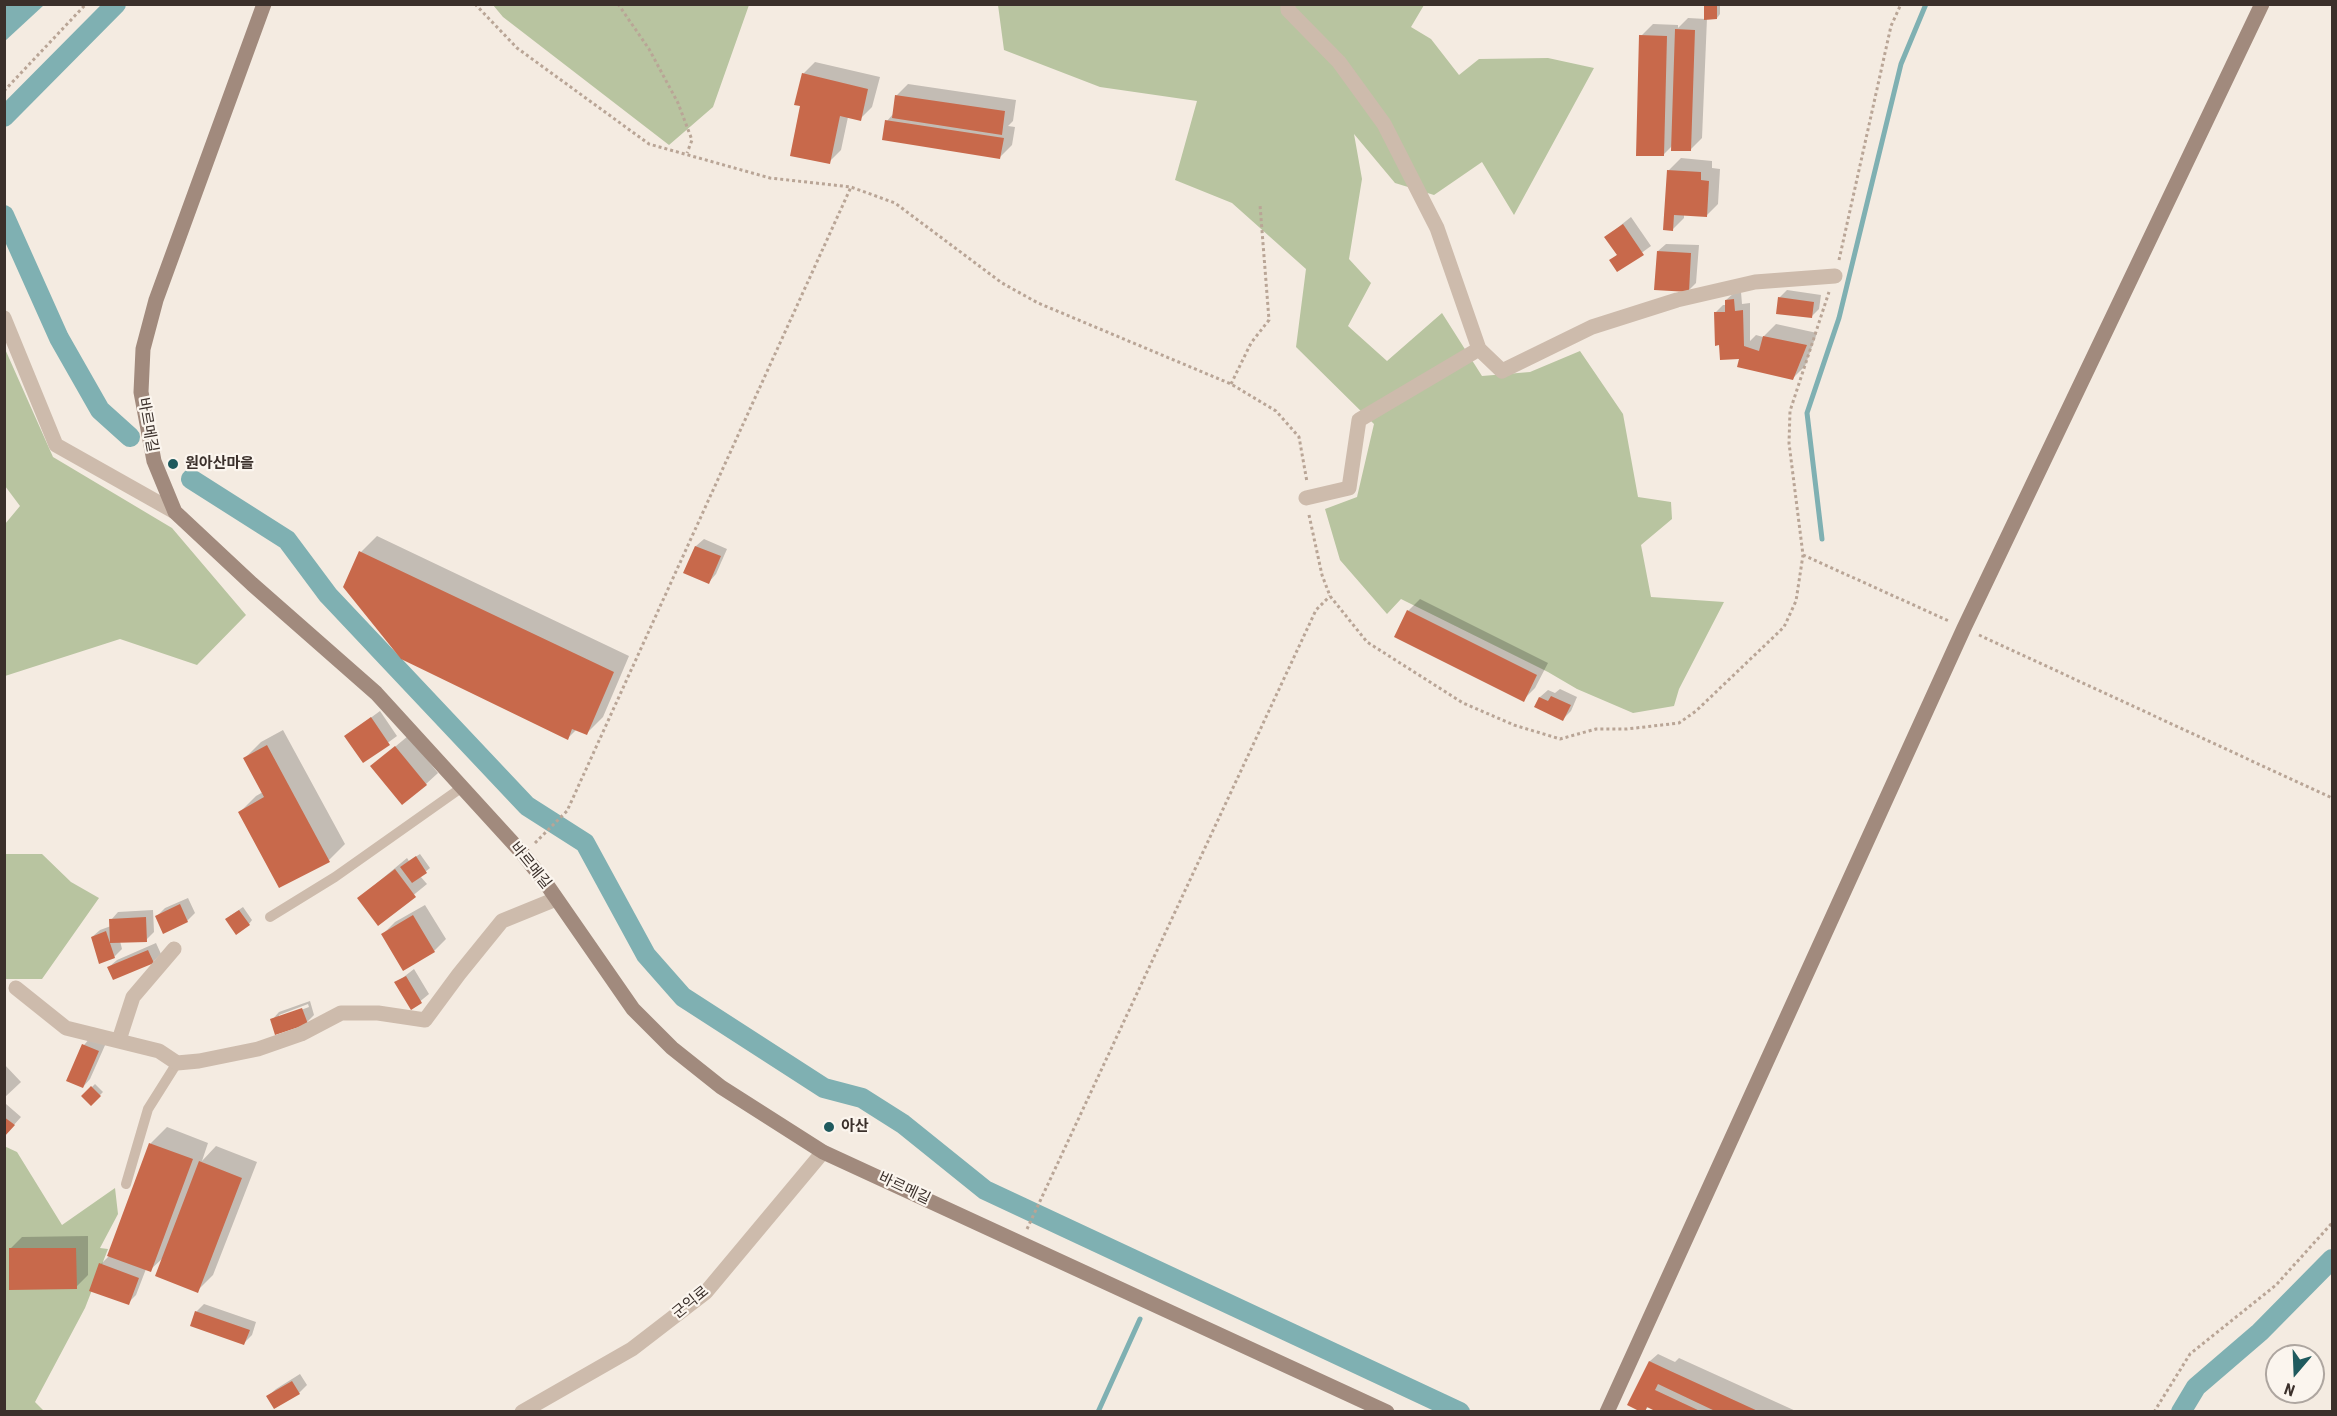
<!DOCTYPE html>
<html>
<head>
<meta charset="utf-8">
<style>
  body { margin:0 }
  #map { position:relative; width:2337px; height:1416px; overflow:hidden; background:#f4ebe1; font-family:"Roboto Condensed",sans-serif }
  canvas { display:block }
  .frame { position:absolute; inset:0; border:6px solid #3b302b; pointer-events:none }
  .north { position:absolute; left:2265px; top:1344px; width:60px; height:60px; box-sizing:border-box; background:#fbf5ee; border:2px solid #aea6a0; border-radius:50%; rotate:199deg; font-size:16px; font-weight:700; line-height:24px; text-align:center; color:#3b302b }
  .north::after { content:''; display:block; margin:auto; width:21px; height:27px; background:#1f5a5e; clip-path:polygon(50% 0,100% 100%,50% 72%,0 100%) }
</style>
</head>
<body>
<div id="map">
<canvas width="2337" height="1416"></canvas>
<div class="frame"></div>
<div class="north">N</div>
</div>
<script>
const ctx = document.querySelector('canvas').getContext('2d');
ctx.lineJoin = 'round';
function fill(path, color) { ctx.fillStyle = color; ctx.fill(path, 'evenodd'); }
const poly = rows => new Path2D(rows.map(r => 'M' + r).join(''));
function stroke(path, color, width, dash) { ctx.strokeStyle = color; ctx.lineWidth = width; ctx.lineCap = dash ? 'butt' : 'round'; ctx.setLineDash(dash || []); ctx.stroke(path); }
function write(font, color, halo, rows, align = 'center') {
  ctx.font = font + ' "Roboto Condensed","Noto Sans KR",sans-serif'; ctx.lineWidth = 4.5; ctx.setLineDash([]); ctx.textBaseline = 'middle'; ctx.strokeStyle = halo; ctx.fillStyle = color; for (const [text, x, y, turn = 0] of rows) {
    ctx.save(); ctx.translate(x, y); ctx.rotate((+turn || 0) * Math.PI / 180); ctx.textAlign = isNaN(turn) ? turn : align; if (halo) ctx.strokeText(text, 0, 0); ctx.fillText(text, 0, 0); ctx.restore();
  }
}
const green = poly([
  [493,5,749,5,713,107,669,145,503,17],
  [998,5,1424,5,1411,27,1431,39,1459,75,1479,59,1548,58,1594,68,1514,215,1482,162,1434,195,1395,183,1354,134,1362,179,1349,259,1371,283,1348,326,1387,361,1442,313,1482,376,1530,372,1580,351,1623,414,1638,497,1671,502,1672,519,1641,545,1651,597,1724,602,1679,689,1674,706,1633,713,1577,689,1548,672,1401,599,1387,614,1340,560,1325,509,1357,497,1374,424,1296,347,1306,269,1232,203,1175,180,1197,101,1100,87,1004,50],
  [5,349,53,457,172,528,246,615,197,665,120,639,5,676,5,524,20,506,5,486],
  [5,854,42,854,71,882,99,898,42,979,5,979],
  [4,1146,17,1152,62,1225,115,1188,118,1214,100,1248,108,1249,85,1308,35,1402,44,1411,5,1411]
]);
const water = poly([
  [5,4,44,4,44,5,5,41]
]);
const shadow = poly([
  [1705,4,1720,4,1720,14,1717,18,1707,18,1702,138,1690,150,1672,146,1663,155,1641,36,1653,24,1678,25,1678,28,1688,18,1706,19],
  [815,62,880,77,872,107,860,119,848,117,841,150,829,162,802,105,803,74],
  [908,84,1016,100,1013,121,1008,126,1015,127,1012,145,1000,157,887,121,894,113,896,96],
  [1681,158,1712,161,1712,168,1720,169,1718,204,1706,216,1684,214,1684,218,1672,230,1669,170],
  [1631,217,1651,246,1618,270,1611,260,1618,254,1606,237],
  [1666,244,1699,245,1696,283,1688,291,1658,251],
  [1787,290,1821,295,1819,309,1811,317,1779,298],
  [1741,292,1742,304,1750,303,1750,341,1756,335,1763,337,1776,324,1817,333,1805,366,1793,378,1741,357,1715,313,1723,305,1726,305,1726,300,1734,293],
  [377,536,629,656,603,717,587,733,577,729,568,738,345,587,361,552],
  [704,539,727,549,716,574,709,582,685,572,696,546],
  [1420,599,1548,663,1535,688,1523,700,1408,611],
  [1560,689,1577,697,1571,711,1563,719,1536,706,1540,697,1548,690,1555,693],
  [380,711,397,736,363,761,346,736],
  [283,730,345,844,329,860,240,812,256,796,263,792,245,758,261,742],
  [408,736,438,773,426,784,372,766],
  [420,854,430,868,420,876,427,884,378,924,359,898,407,858,409,861],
  [188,898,195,913,187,921,157,916,165,908],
  [425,905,446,939,434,951,383,934,395,922],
  [243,907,252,920,249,924,230,916],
  [153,910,154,932,146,940,120,941,122,949,114,957,92,937,100,930,111,926,111,920,118,912],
  [156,943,161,954,153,962,109,967,117,960],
  [414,969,429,994,412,1008,396,983],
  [310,1001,314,1015,307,1022,272,1020,279,1012],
  [308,1004,309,1007,279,1018,279,1015],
  [91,1037,106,1043,90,1079,83,1087,68,1080,84,1045],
  [4,1064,21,1082,4,1098],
  [95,1084,103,1092,91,1104,83,1096],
  [6,1104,21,1117,4,1136,4,1105],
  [167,1127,208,1143,202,1161,216,1146,257,1162,213,1275,197,1291,164,1257,150,1270,146,1269,136,1295,128,1303,101,1264,110,1255,151,1143],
  [88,1236,88,1275,76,1287,10,1249,22,1237],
  [204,1304,256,1322,252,1335,244,1343,196,1312],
  [1658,1354,1675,1362,1679,1358,1798,1412,1660,1412,1649,1406,1644,1411,1629,1404,1650,1361],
  [300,1374,307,1385,299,1393,268,1396,276,1389]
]);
const stream = poly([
  [1822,539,1807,413,1839,318,1901,64,1926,4],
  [1098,1412,1140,1319]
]);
const canal = poly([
  [4,117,116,4],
  [4,215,59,338,100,410,130,437],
  [191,479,287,540,328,595,527,806,585,843,646,955,683,997,824,1088,862,1098,903,1124,985,1190,1460,1412],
  [2181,1412,2196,1387,2260,1332,2332,1259]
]);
const building = poly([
  [1704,4,1717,4,1717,19,1704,20],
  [1675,29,1695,30,1691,151,1671,151],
  [1639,35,1667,36,1664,156,1636,156],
  [802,73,868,89,861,121,840,116,830,164,790,156,800,106,794,105],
  [895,95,1005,111,1002,135,892,118],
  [885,120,1004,138,1000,159,882,140],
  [1667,170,1701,172,1701,180,1709,181,1707,217,1674,215,1673,231,1663,230],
  [1623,224,1644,255,1617,272,1609,260,1617,255,1604,237],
  [1657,251,1691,253,1689,292,1654,290],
  [1778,297,1814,302,1812,318,1776,314],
  [1734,299,1735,311,1743,310,1744,346,1759,351,1763,336,1807,345,1793,380,1737,367,1739,359,1720,360,1719,345,1715,346,1714,312,1725,312,1725,300],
  [695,546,721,556,709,584,683,573],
  [359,551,614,672,587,735,572,729,568,740,401,659,343,587],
  [1407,610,1537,675,1524,702,1394,637],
  [1551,696,1571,705,1563,721,1534,707,1539,697,1548,701],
  [371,717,390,745,363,763,344,736],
  [267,745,330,862,279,888,238,812,264,797,243,758],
  [395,746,427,785,402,805,370,766],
  [416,856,427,873,412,883,400,867],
  [395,869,416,897,378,926,357,898],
  [180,904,188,922,163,934,155,916],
  [239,910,250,925,236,935,225,919],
  [413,915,435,952,403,971,381,934],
  [146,917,147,942,110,943,109,919],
  [106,931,115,958,99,964,91,937],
  [148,950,154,963,113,980,107,967],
  [406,976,422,1003,411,1010,394,982],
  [302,1008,308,1024,275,1035,270,1019],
  [82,1044,99,1051,83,1088,66,1081],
  [91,1086,101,1096,91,1106,81,1096],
  [4,1117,15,1125,4,1137],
  [149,1143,193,1159,151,1272,107,1256],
  [199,1161,242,1178,198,1293,155,1276],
  [9,1248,76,1248,77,1289,9,1290],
  [99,1263,139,1278,129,1305,89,1291],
  [195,1311,250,1330,244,1345,190,1326],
  [1649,1361,1666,1369,1760,1412,1717,1412,1658,1384,1655,1390,1702,1412,1657,1412,1647,1407,1645,1412,1641,1412,1627,1405],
  [292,1381,300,1394,274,1409,266,1396]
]);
const path = poly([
  [475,4,517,48,649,144,770,178,851,187,895,203,1002,283,1038,303,1231,384,1276,411,1299,437,1307,482],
  [618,4,649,49,678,103,692,140,687,153],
  [4,91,86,4],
  [1839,260,1891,26,1901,4],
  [1231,384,1251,343,1269,320,1260,205],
  [1309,515,1322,575,1330,596,1367,642,1463,703,1514,725,1560,739,1596,729,1627,729,1679,723,1696,711,1784,627,1796,601,1803,555,1789,443,1790,411,1829,292],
  [1803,555,1949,621],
  [1979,635,2332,798],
  [535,843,567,811,851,187],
  [1027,1229,1316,610,1330,596],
  [2154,1412,2190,1354,2276,1285,2332,1223]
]);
const lane = poly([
  [270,917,335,877,461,788],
  [126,1184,148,1109,177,1063]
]);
const street = poly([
  [1288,4,1288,10,1339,62,1384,124,1437,228,1479,349,1502,371,1592,327,1677,300,1755,282,1835,276],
  [4,318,56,445,175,512],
  [1306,498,1349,488,1359,420,1479,349],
  [16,988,66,1028,159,1051,177,1063,199,1061,258,1049,301,1034,341,1013,378,1013,425,1020,459,974,502,921,556,899],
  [119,1040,133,997,174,949],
  [522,1412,632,1349,706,1292,823,1152]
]);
const secondary = poly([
  [264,4,156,300,143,349,141,392,154,461,175,512,252,584,376,693,523,854,545,882,633,1009,672,1048,721,1087,823,1152,1387,1412],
  [1607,1412,1964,628,2262,4]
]);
const markers = [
  [173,464,6,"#1f5a5e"],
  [829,1127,6,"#1f5a5e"]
];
const streetNames = [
  ["바르메길",147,425,80],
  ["바르메길",530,866,51],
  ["바르메길",904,1189,25],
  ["군익로",691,1303,-39]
];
const poiNames = [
  ["원아산마을",185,464],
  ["아산",841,1127]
];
fill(green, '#b8c4a0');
fill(water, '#7fb0b2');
fill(shadow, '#0003');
stroke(stream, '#7fb0b2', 5);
stroke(canal, '#7fb0b2', 20);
fill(building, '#c8694b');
stroke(path, '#b9a596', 3, [3, 3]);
stroke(lane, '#cdbbac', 10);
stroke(street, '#cdbbac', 15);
stroke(secondary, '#a18a7d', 15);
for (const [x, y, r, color] of markers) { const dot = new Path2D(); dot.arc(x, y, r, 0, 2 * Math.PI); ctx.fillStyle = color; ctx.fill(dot); stroke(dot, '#fbf5ee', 2); }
write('15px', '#3b302b', '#fbf5ee', streetNames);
write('bold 15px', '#3b302b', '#fbf5ee', poiNames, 'left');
</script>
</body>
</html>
